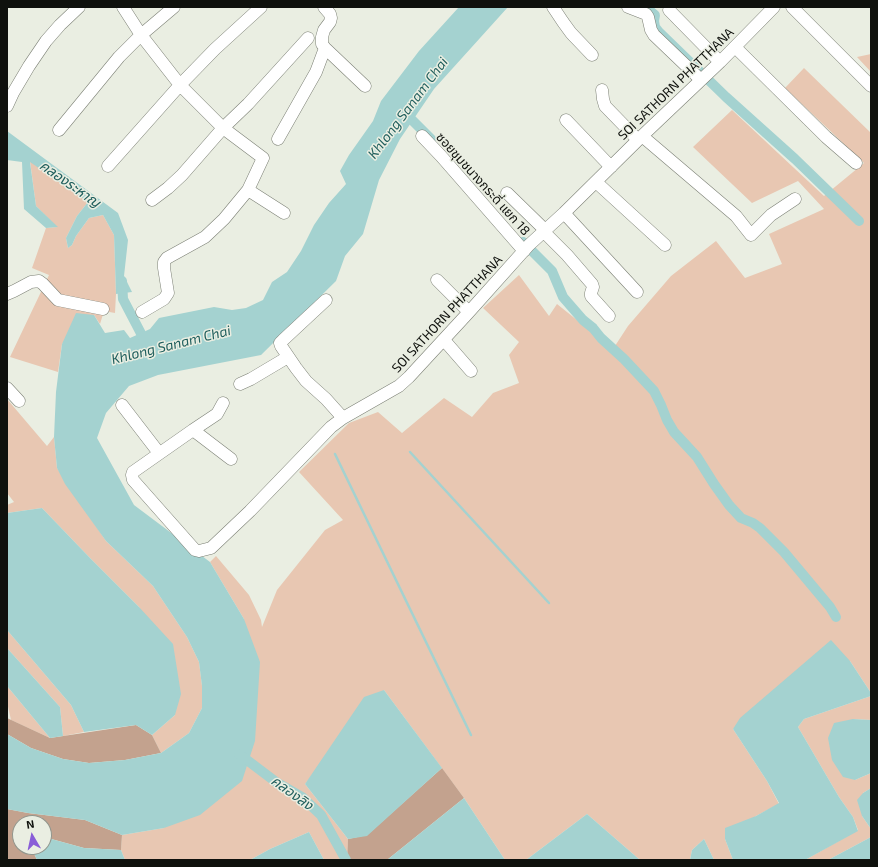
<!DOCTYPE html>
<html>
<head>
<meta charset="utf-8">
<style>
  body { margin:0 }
  #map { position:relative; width:878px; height:867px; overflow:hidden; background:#eaeee2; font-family:"Exo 2",sans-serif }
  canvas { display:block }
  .frame { position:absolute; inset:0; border:8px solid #0f110d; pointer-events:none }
  .north { position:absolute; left:12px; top:815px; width:40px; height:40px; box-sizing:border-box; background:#eaeee2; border:1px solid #92968d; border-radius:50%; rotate:351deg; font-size:11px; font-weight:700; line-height:16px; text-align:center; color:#0f110d }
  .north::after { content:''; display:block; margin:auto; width:14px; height:18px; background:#895dd7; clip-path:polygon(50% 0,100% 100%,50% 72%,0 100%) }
</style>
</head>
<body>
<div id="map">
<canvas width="878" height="867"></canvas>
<div class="frame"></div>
<div class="north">N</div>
</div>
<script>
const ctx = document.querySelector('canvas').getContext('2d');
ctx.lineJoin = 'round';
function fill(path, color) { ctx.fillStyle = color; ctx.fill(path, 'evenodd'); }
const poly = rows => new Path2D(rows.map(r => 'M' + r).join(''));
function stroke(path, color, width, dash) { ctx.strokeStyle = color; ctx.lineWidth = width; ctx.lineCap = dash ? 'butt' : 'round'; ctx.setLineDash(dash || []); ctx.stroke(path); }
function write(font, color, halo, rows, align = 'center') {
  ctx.font = font + ' "Exo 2","Noto Sans Thai",sans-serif'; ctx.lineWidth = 3; ctx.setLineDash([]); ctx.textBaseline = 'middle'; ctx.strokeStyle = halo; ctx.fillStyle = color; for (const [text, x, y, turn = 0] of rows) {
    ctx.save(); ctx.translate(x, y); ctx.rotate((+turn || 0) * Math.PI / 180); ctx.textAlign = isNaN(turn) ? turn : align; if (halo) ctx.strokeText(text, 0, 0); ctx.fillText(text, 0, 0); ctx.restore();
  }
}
const green = poly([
  [871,54,871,72,857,57],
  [804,68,871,133,871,693,850,661,733,729,767,781,779,804,756,816,725,839,733,860,714,860,704,839,692,850,690,860,640,860,587,814,526,860,505,860,464,798,384,690,305,784,348,839,347,860,324,860,309,832,270,849,250,860,125,860,121,850,122,835,164,828,244,619,210,562,216,556,249,595,261,620,262,627,277,590,325,530,343,520,299,472,349,423,378,412,402,433,444,398,472,417,493,393,519,383,509,355,519,342,483,308,519,275,549,316,557,304,613,349,628,326,671,276,716,241,745,278,782,264,769,234,824,209,798,181,752,203,693,147,732,110,824,196,864,163,785,88],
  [30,161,88,202,77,216,66,238,68,248,72,245,76,236,89,218,103,215,114,235,116,294,115,313,104,311,100,324,94,315,62,344,58,372,10,357,49,275,32,268,46,228,57,227,36,206],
  [7,399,47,446,54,437,57,468,106,541,153,586,187,637,199,662,202,686,202,708,189,733,161,753,152,735,175,715,139,607,91,559,42,508,7,513,7,505,14,502,7,493],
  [7,630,71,705,84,732,63,736,60,707,7,648],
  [7,686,50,738,11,720,7,702],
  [871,696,871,720,853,719,855,780,871,773,871,788,863,793,862,816,871,829,871,837,828,860,805,860,858,830,853,817,839,797,798,727,804,719]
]);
const forest = poly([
  [7,718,50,738,136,725,152,735,161,753,125,760,89,763,63,759,31,748,7,734],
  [442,768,464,798,387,860,347,860,348,839,367,835],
  [7,809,28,813,85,820,122,835,121,850,84,848,44,837,44,823,20,823,20,847,31,847,37,860,9,860,7,857]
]);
const water = poly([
  [459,7,508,7,434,89,400,139,379,180,363,234,345,256,336,281,261,355,158,375,129,386,106,413,97,438,134,505,210,562,244,619,260,662,255,741,242,781,200,815,164,828,122,835,85,820,28,813,7,809,7,734,31,748,63,759,89,763,125,760,161,753,189,733,202,708,202,686,199,662,187,637,153,586,106,541,65,484,57,468,54,437,56,392,62,344,76,313,94,315,105,333,124,330,130,338,150,329,159,318,214,307,232,310,246,308,263,300,272,282,287,272,301,251,314,225,329,203,346,184,340,171,349,155,373,121,381,101,419,51],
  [7,131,118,213,128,240,124,276,132,292,116,294,114,235,103,215,89,218,76,236,72,245,68,248,66,238,77,216,88,202,30,162,36,206,58,227,46,228,24,209,22,162,7,160],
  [42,508,91,559,139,607,173,644,181,694,175,715,152,735,136,725,84,732,71,705,7,630,7,513],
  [831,640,850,661,871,693,871,696,804,719,798,727,839,797,853,817,858,831,805,860,733,860,725,839,725,828,756,816,779,803,767,781,733,729,740,718],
  [7,648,60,707,63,736,50,738,7,686],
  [384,690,442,768,367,836,348,839,305,784,364,697],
  [853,719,871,720,871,773,855,780,843,777,832,760,828,738,834,723],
  [871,788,871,829,862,816,857,800,863,793],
  [464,798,505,860,387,860],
  [587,814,640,860,526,860],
  [309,832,324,860,250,860,270,849],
  [44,837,84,848,121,850,125,860,37,860,31,847,44,847],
  [871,837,871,860,828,860],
  [704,839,714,860,690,860,692,850]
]);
const stream = poly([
  [410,452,549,603],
  [335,454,471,735]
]);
const canal = poly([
  [641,7,649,10,655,15,654,21,655,27,659,32,726,97,795,159,859,221],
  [403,111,431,139],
  [523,242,552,271,563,297,583,320,593,328,601,338,624,359,654,391,661,405,667,420,674,432,697,457,714,484,729,505,741,518,753,523,760,528,784,552,830,607,836,617],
  [122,281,123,299,147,345],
  [239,754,276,782,302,797,321,815,346,860]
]);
const minor = poly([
  [123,7,141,35,180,85,223,128,263,158,248,190,224,219,205,237,167,258,164,262,164,268,168,293,164,299,142,312],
  [324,7,330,14,331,18,330,22,324,30,322,37,322,44,325,48,365,86],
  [553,7,563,22,571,33,592,55],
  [628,7,646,14,648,17,651,30,654,35,701,80],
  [792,7,871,86],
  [669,10,720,62],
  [735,47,826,137,856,163],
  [602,90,603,99,605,106,638,140],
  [7,106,13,93,29,66,46,41,60,25,79,7],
  [566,120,611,167],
  [59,130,119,57,141,35,174,7],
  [422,136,441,156,524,251],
  [642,136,736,216,751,235,771,215,795,199],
  [278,139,316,72,325,48],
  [108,166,180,85,215,49,261,7],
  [596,182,665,245],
  [248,190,284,213],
  [507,193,545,230],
  [152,200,168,188,182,175,223,128,248,104,308,38],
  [564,213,637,292],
  [544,232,567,255,592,284,593,287,591,293,591,296,609,316],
  [437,280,469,312],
  [7,294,14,291,31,282,39,281,43,284,58,300,103,309],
  [326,300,283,340,280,343,281,346,296,368,306,381,326,399,343,418],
  [444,340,471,371],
  [240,384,251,379,288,357],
  [7,388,19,401],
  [223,403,217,414,193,430,133,472,132,475,133,480,195,550,199,551,211,548,250,511,331,427,343,418,399,386,409,377,469,312,529,245,564,213,642,136,720,62,774,7],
  [122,405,159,453],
  [193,430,231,459]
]);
const streetNames = [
  ["SOI SATHORN PHATTHANA",676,84,-44],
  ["ซอยชุมชนางกระดี่ แยก 18",483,184,48],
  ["SOI SATHORN PHATTHANA",447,314,-47]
];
const waterNames = [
  ["Khlong Sanam Chai",408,108,-53],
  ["คลองระหาญ",70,184,35],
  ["Khlong Sanam Chai",171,345,-14],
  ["คลองลิง",292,793,36]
];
fill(green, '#e8c7b2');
fill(forest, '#c3a28e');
fill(water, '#a4d2d0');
stroke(stream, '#a4d2d0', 2.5);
stroke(canal, '#a4d2d0', 10);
stroke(minor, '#7b7f74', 13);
stroke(minor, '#fff', 12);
write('13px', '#0f110d', '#eaeee2', streetNames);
write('italic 14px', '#205f5d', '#eaeee2', waterNames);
</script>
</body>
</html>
